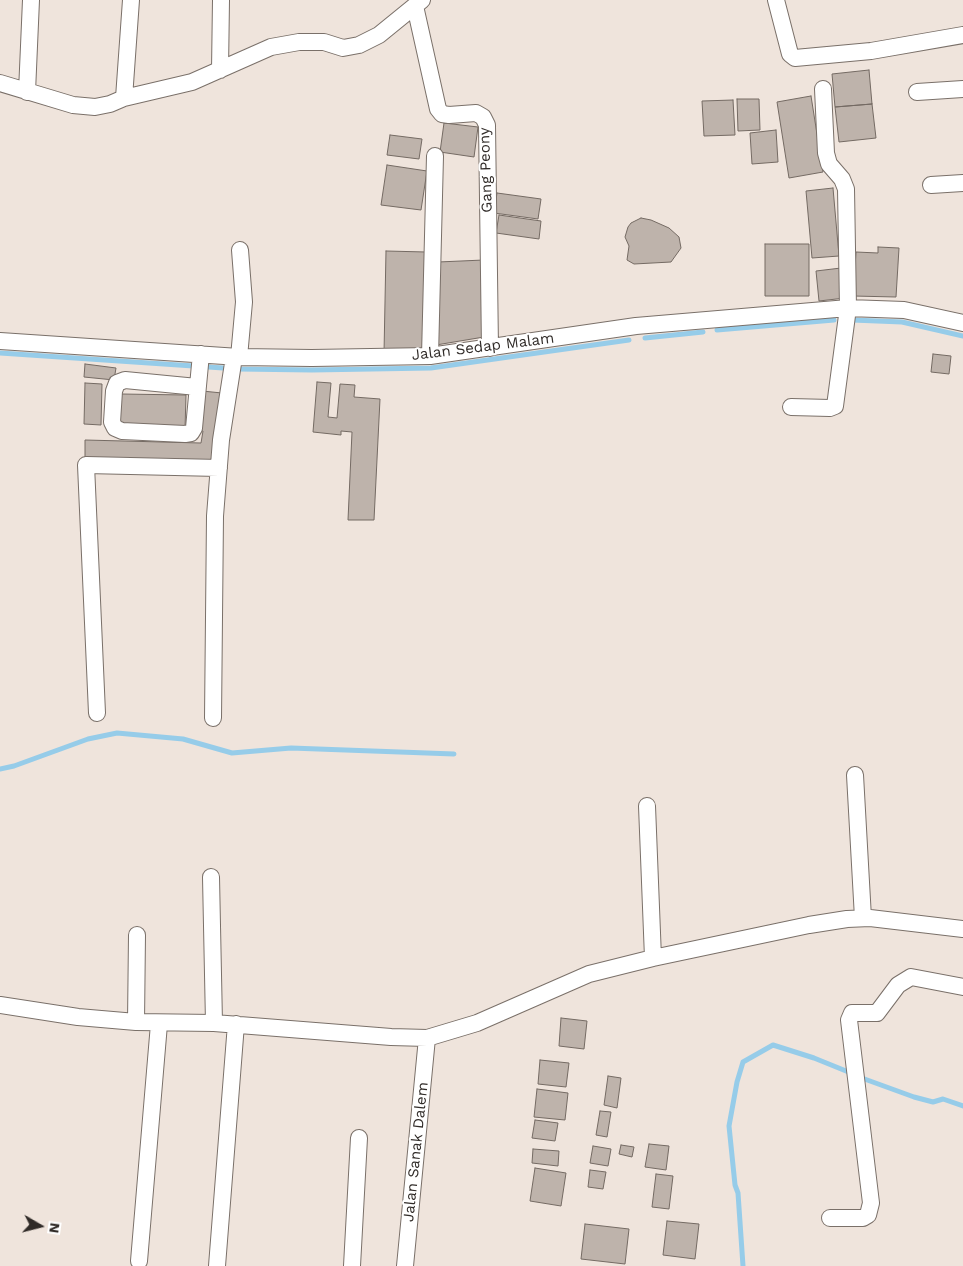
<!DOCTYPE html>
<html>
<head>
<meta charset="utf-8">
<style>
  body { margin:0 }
  #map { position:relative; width:963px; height:1266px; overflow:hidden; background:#efe4dc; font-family:"Work Sans",sans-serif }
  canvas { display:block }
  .north { position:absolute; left:15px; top:1201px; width:50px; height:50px; -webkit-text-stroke:4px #fff; paint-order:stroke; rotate:98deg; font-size:14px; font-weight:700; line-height:20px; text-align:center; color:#302b28 }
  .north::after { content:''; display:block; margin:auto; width:18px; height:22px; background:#302b28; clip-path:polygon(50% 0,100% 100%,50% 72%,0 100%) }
</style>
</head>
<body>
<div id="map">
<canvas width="963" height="1266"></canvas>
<div class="north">N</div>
</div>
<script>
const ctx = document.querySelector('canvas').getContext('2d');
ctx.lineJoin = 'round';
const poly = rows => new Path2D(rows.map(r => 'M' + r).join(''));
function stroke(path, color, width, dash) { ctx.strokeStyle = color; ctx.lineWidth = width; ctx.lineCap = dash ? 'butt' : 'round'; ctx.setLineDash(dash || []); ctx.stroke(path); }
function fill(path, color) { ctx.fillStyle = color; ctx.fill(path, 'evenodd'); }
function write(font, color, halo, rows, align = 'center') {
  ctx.font = font + ' "Work Sans",sans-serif'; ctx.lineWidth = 4; ctx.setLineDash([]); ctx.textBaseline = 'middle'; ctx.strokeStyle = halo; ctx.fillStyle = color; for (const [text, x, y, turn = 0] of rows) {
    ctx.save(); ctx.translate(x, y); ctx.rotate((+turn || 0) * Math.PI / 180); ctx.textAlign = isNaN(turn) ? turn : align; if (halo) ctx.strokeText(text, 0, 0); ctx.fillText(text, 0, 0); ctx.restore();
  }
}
const stream = poly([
  [852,320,902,322,963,336],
  [717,330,834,320],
  [645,338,703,332],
  [0,353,238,369,312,370,431,368,629,340],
  [0,769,14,766,88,739,117,733,183,739,232,753,291,748,454,754],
  [859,1077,914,1097,933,1102,943,1099,963,1106],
  [743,1266,738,1193,735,1185,729,1126,737,1082,743,1062,773,1045,814,1058,851,1073]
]);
const building = poly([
  [869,70,872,104,835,107,832,74,869,70],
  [811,96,823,172,789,178,777,102,811,96],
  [737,99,759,99,760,130,738,131,737,99],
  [733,100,735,135,704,136,702,101,733,100],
  [872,104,876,138,839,142,835,107,872,104],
  [444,123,478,127,474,157,440,152,444,123],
  [776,130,778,162,752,164,750,133,776,130],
  [390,135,422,139,419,159,387,155,390,135],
  [387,165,427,171,421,210,381,205,387,165],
  [833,188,839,256,812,258,806,191,833,188],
  [497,193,541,199,538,219,494,213,497,193],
  [499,215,541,221,539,239,496,233,499,215],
  [641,218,651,220,669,228,679,237,681,248,671,262,634,264,627,260,629,246,625,237,628,227,631,223,641,218],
  [765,244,809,244,809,296,765,296,765,244],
  [878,247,899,248,896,297,853,296,856,252,878,253,878,247],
  [386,251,426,252,424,353,384,353,386,251],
  [484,260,484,337,436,345,438,262,484,260],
  [841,268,845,298,819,301,816,271,841,268],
  [933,354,951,356,949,374,931,372,933,354],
  [85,364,116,368,114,380,84,377,85,364],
  [317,382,331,383,328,417,337,418,340,384,355,385,354,397,380,399,374,520,348,520,352,432,341,431,341,435,313,432,317,382],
  [85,383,102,384,101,425,84,424,85,383],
  [202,391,222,393,212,458,209,461,85,460,85,440,201,443,203,431,197,430,202,391],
  [121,394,186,395,185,429,120,427,121,394],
  [561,1018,587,1021,584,1049,559,1046,561,1018],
  [540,1060,569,1063,566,1087,538,1084,540,1060],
  [608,1076,621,1078,617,1108,604,1105,608,1076],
  [537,1089,568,1093,565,1120,534,1117,537,1089],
  [600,1111,611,1112,607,1137,596,1135,600,1111],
  [535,1120,558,1123,555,1141,532,1138,535,1120],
  [649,1144,669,1146,666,1170,645,1167,649,1144],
  [621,1145,634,1147,632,1157,619,1154,621,1145],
  [593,1146,611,1149,608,1166,590,1163,593,1146],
  [533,1149,559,1151,558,1166,532,1163,533,1149],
  [535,1168,566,1173,561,1206,530,1201,535,1168],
  [590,1170,606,1172,603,1189,588,1187,590,1170],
  [656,1174,673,1176,669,1209,652,1207,656,1174],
  [667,1221,699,1224,695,1259,663,1255,667,1221],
  [585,1224,629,1229,625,1264,581,1259,585,1224]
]);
const minor = poly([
  [776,0,790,54,795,58,871,51,963,35],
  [415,6,438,109,442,114,449,115,476,113,483,117,487,125,490,348],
  [220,70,221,0],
  [0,83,73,105,95,107,110,104,124,98,192,82,271,47,299,42,324,42,343,48,359,45,379,35,422,0],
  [27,92,31,0],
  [917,92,963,89],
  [124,98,131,0],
  [931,185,963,183],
  [0,341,239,357,312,358,430,356,636,326,848,308,904,310,963,323],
  [430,356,435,156],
  [239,357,244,302,240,250],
  [197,387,125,380,117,383,114,391,112,422,115,428,122,431,185,434,191,433,194,428,201,354],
  [791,407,830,408,835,406,848,308,846,189,842,179,829,164,826,153,823,89],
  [97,713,86,465,219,468],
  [213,718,215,516,221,440,234,357],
  [855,775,863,918],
  [647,806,653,958],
  [211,877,214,1023],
  [0,1005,78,1017,136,1022,214,1023,391,1037,427,1038,477,1023,589,974,653,958,809,925,847,919,870,918,963,929],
  [136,1022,137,935],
  [830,1218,863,1218,868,1215,871,1203,849,1020,852,1013,877,1013,898,985,911,977,963,987],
  [139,1261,159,1024],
  [217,1266,236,1024],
  [352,1266,359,1138],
  [405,1266,427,1038]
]);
const streetNames = [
  ["Gang Peony",486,170,-92],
  ["Jalan Sedap Malam",483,347,-7],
  ["Jalan Sanak Dalem",416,1152,-84]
];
stroke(stream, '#96cce9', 5);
fill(building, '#beb3ab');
stroke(building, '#746a63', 1);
stroke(minor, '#7a7069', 18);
stroke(minor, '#fff', 16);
write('15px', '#302b28', '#fff', streetNames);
</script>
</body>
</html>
